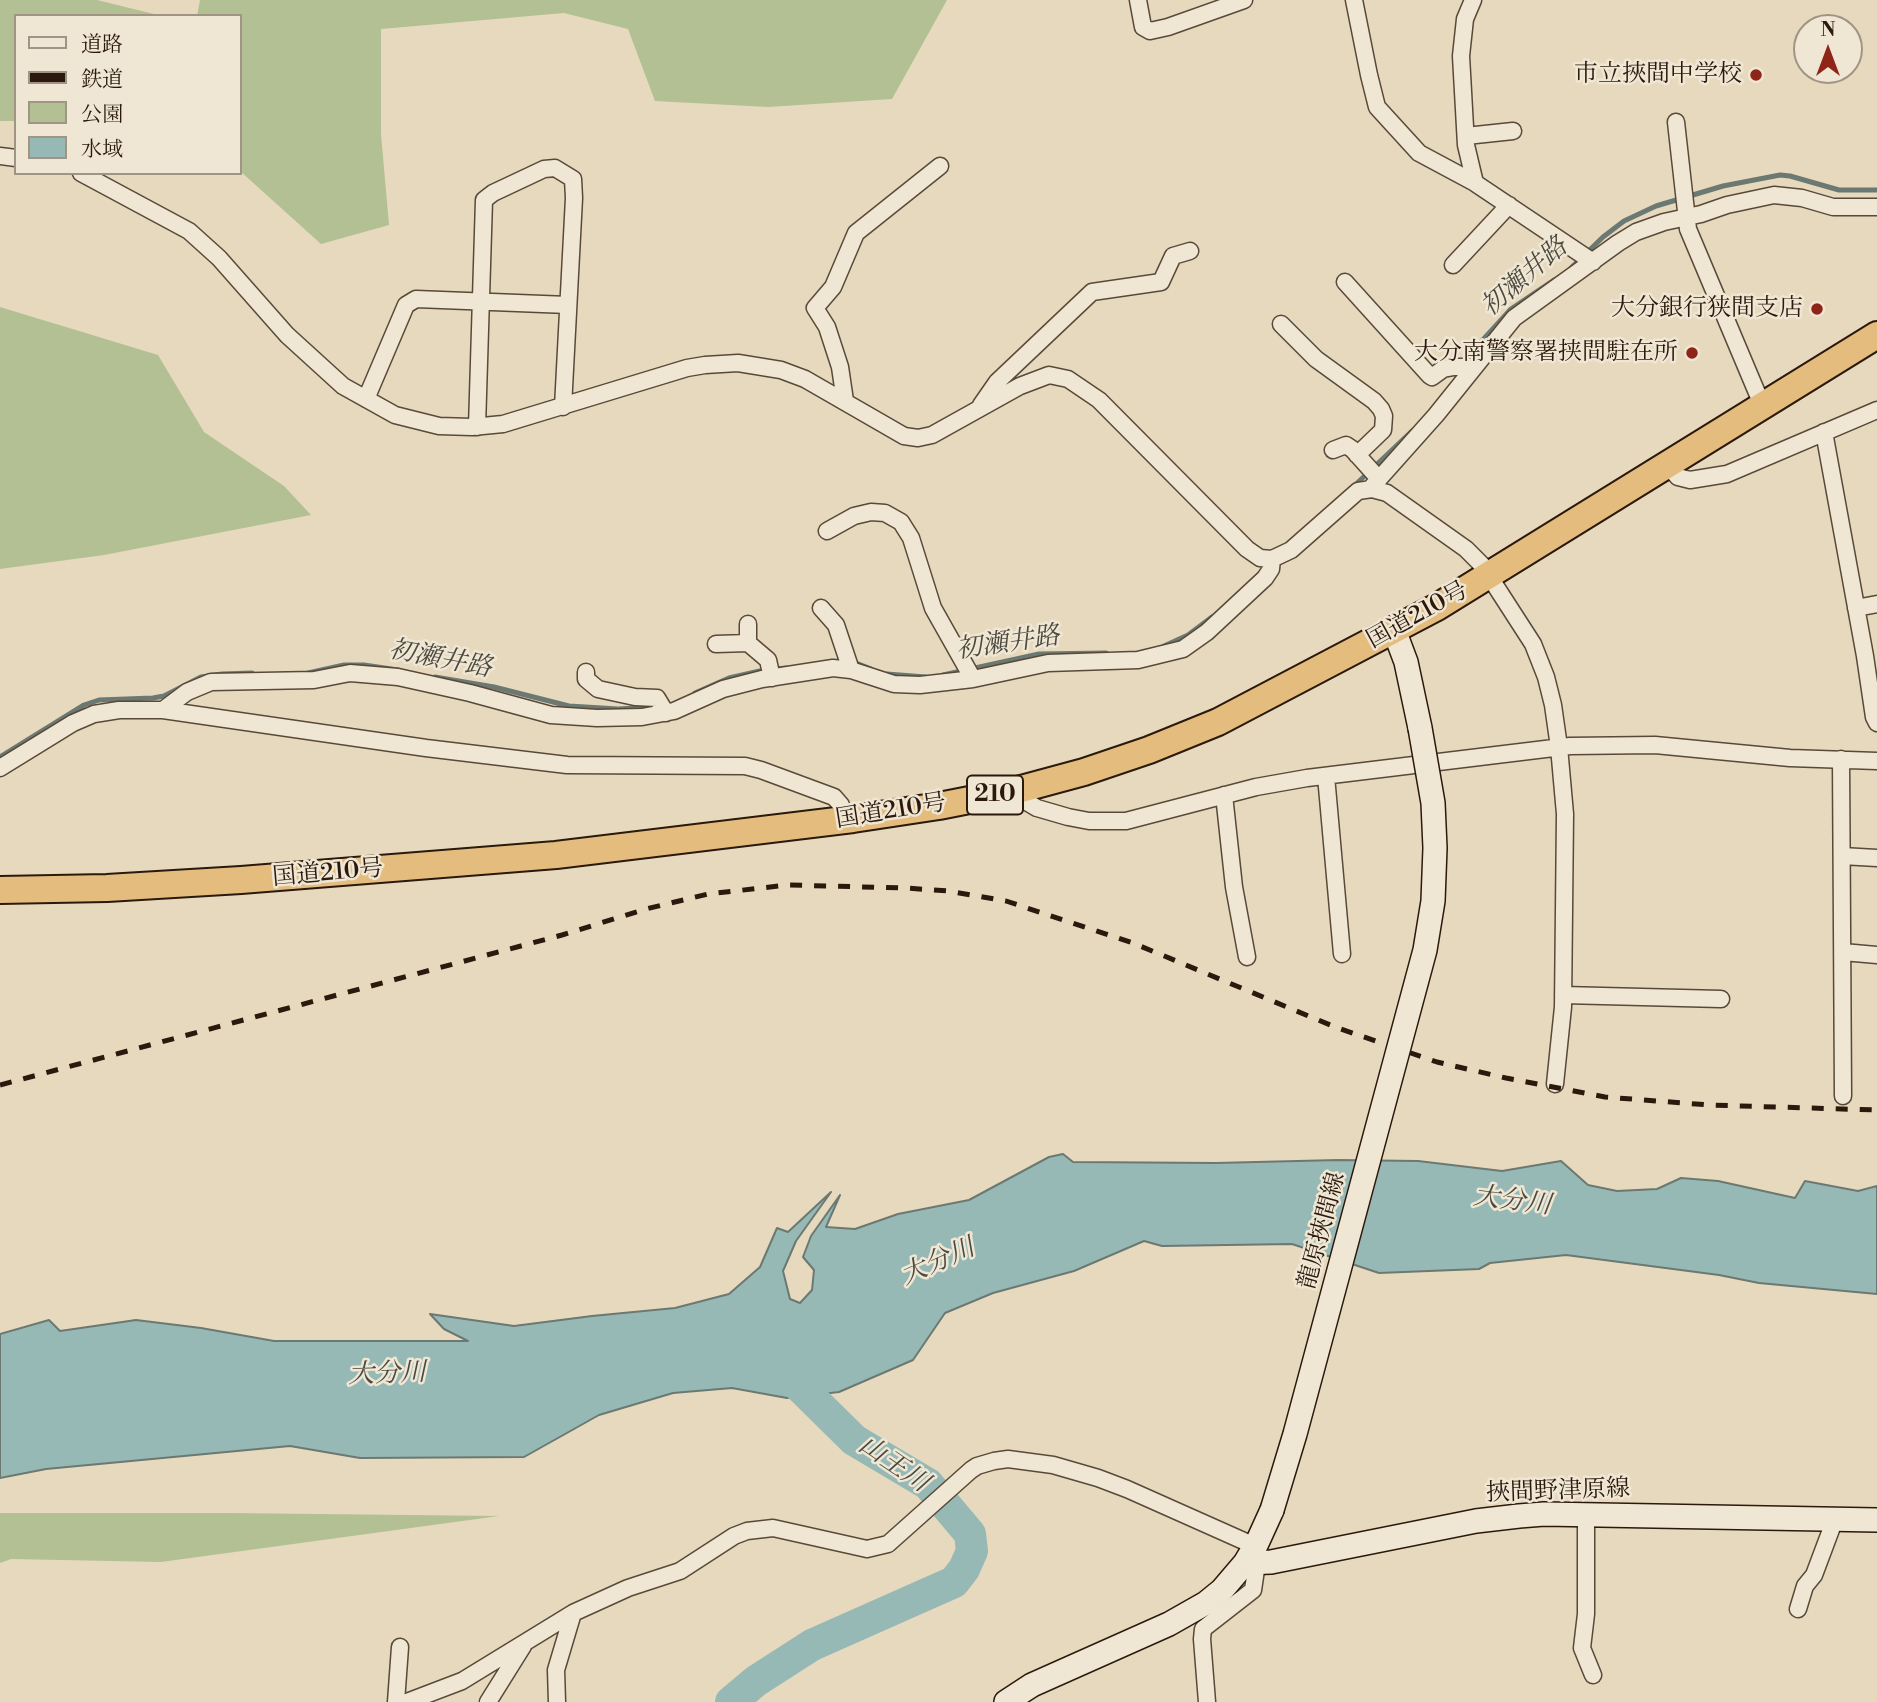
<!DOCTYPE html>
<html>
<head>
<meta charset="utf-8">
<style>
  body { margin:0 }
  #map { position:relative; width:1877px; height:1702px; overflow:hidden; background:#e7d9bd; font-family:"Libre Bodoni","Noto Serif JP",serif }
  canvas { display:block }
  .legend { position:absolute; left:14px; top:14px; width:228px; height:161px; box-sizing:border-box; background:#efe6d4; border:2px solid #a09484; margin:0; padding:9px 12px; list-style:none; font-size:21px; color:#2a190c }
  .legend li { display:flex; align-items:center; gap:14px; height:35px }
  .legend b { width:35px; border:2px solid #a09484 }
  .north { position:absolute; left:1793px; top:14px; width:70px; height:70px; box-sizing:border-box; background:#efe6d4; border:2px solid #a09484; border-radius:50%; rotate:0deg; font-size:19px; font-weight:700; line-height:28px; text-align:center; color:#2a190c }
  .north::after { content:''; display:block; margin:auto; width:24px; height:32px; background:#8f2418; clip-path:polygon(50% 0,100% 100%,50% 72%,0 100%) }
</style>
</head>
<body>
<div id="map">
<canvas width="1877" height="1702"></canvas>
<ul class="legend">
<li><b style="height:9px;background:#efe6d4"></b>道路</li>
<li><b style="height:9px;background:#2a190c"></b>鉄道</li>
<li><b style="height:19px;background:#b3c093"></b>公園</li>
<li><b style="height:19px;background:#97b9b6"></b>水域</li>
</ul>
<div class="north">N</div>
</div>
<script>
const ctx = document.querySelector('canvas').getContext('2d');
ctx.lineJoin = 'round';
function fill(path, color) { ctx.fillStyle = color; ctx.fill(path, 'evenodd'); }
const poly = rows => new Path2D(rows.map(r => 'M' + r).join(''));
function stroke(path, color, width, dash) { ctx.strokeStyle = color; ctx.lineWidth = width; ctx.lineCap = dash ? 'butt' : 'round'; ctx.setLineDash(dash || []); ctx.stroke(path); }
function write(font, color, halo, rows, align = 'center') {
  ctx.font = font + ' "Libre Bodoni","Noto Serif JP",serif'; ctx.lineWidth = 5; ctx.setLineDash([]); ctx.textBaseline = 'middle'; ctx.strokeStyle = halo; ctx.fillStyle = color; for (const [text, x, y, turn = 0] of rows) {
    ctx.save(); ctx.translate(x, y); ctx.rotate((+turn || 0) * Math.PI / 180); ctx.textAlign = isNaN(turn) ? turn : align; if (halo) ctx.strokeText(text, 0, 0); ctx.fillText(text, 0, 0); ctx.restore();
  }
}
const green = poly([
  [0,0,97,0,162,16,16,16,16,121,0,121],
  [200,0,947,0,892,99,768,107,655,101,628,29,564,13,381,29,381,134,389,225,321,244,240,171,240,16,197,16],
  [0,307,158,355,204,432,284,486,311,515,104,555,0,569],
  [0,1513,228,1513,499,1516,161,1562,11,1559,0,1563]
]);
const water = poly([
  [1063,1154,1073,1162,1216,1163,1338,1160,1418,1161,1502,1171,1561,1161,1588,1185,1617,1191,1657,1189,1681,1178,1718,1181,1795,1198,1805,1181,1858,1191,1877,1186,1877,1294,1759,1283,1719,1275,1566,1255,1490,1263,1479,1269,1379,1273,1292,1244,1162,1246,1144,1241,1074,1271,993,1293,945,1313,913,1360,839,1392,787,1398,732,1388,673,1393,599,1415,524,1457,360,1458,290,1446,46,1469,0,1478,0,1334,49,1320,60,1331,136,1320,201,1328,274,1341,468,1341,444,1329,430,1314,514,1326,592,1316,675,1308,729,1294,760,1267,777,1228,788,1232,831,1192,796,1241,783,1271,790,1299,800,1303,812,1290,814,1270,803,1257,811,1236,840,1195,826,1227,855,1229,898,1214,969,1200,1049,1157,1063,1154]
]);
const stream = poly([
  [1571,268,1603,237,1624,221,1656,206,1723,186,1780,175,1790,176,1839,190,1877,190],
  [1466,363,1480,343,1511,309,1554,280],
  [1353,487,1412,431],
  [1164,646,1188,635,1212,617],
  [851,661,871,669],
  [308,673,344,665,364,665,398,670],
  [887,674,926,677],
  [943,675,1039,654,1106,653],
  [435,677,494,687,569,706,618,709,653,707],
  [695,693,729,678,764,670,786,668],
  [0,757,84,705,99,700,153,698,164,696,201,677,222,674,252,673]
]);
const river = poly([
  [731,1702,756,1681,812,1645,954,1582,964,1569,972,1551,970,1534,928,1484,854,1440,777,1364]
]);
const minor = poly([
  [1138,0,1143,27,1150,31,1168,27,1244,0],
  [1354,0,1369,75,1377,107,1419,153,1475,183,1593,262],
  [1473,0,1465,19,1461,56,1466,145,1475,183],
  [1676,122,1688,229,1763,407],
  [1466,136,1513,131],
  [0,156,16,158],
  [81,173,189,231,219,258,287,335,343,386,395,415,439,426,472,427,503,424,687,368,705,365,738,363,781,370,805,379,904,436,918,438,932,435,1020,386,1049,375,1068,379,1099,400,1247,549,1260,558,1272,559,1291,550,1358,491,1372,489,1387,493,1466,549,1482,565,1533,644,1546,677,1553,705,1559,747,1565,814,1563,1007,1555,1084],
  [1453,265,1509,205],
  [1345,282,1429,375,1432,377,1443,369,1454,367,1474,367],
  [1281,324,1316,359,1374,401,1381,409,1384,416,1383,430,1357,455],
  [366,399,406,305,416,299,568,305],
  [845,401,840,367,827,327,815,308,833,287,856,233,940,166],
  [981,405,997,382,1092,292,1161,282,1173,256,1190,251],
  [477,427,484,200,493,193,544,169,555,168,573,179,574,198,563,407],
  [1824,432,1865,656,1874,717,1877,723],
  [1333,450,1346,445,1352,449,1379,479],
  [1668,466,1678,477,1690,480,1727,474,1877,410],
  [1370,489,1436,415,1514,318,1618,243,1636,232,1664,222,1701,214,1727,205,1774,195,1802,198,1833,207,1877,207],
  [827,531,854,516,871,512,885,513,901,522,911,538,933,608,973,679],
  [821,608,836,625,851,670],
  [1856,608,1877,604],
  [748,624,748,643,768,660,772,678],
  [716,644,748,643],
  [586,672,586,679,598,689,635,697,657,698,666,713],
  [163,710,187,692,211,682,314,680,350,673,398,677,470,693,551,715,597,718,642,717,674,711,723,689,762,679,833,668,851,670,894,684,920,685,973,679,1048,663,1138,660,1183,649,1207,632,1265,578,1271,569,1272,559],
  [1841,759,1843,1096],
  [0,768,73,723,94,714,119,710,163,710,426,748,567,765,745,766,761,770,834,797,841,805,842,820],
  [1326,776,1342,954],
  [1010,792,1037,808,1068,817,1089,821,1126,821,1256,787,1307,778,1570,746,1655,745,1790,758,1877,761],
  [1224,795,1234,887,1247,957],
  [1842,856,1877,858],
  [1843,952,1877,955],
  [1563,995,1721,999],
  [1586,1515,1586,1614,1582,1648,1593,1675],
  [1798,1609,1805,1586,1814,1575,1835,1519],
  [396,1702,400,1647],
  [407,1702,462,1681,573,1613,628,1588,680,1571,734,1536,747,1531,773,1528,867,1549,888,1544,971,1470,977,1466,994,1461,1008,1459,1053,1465,1098,1478,1127,1489,1255,1546],
  [488,1702,523,1646],
  [557,1702,556,1670,573,1613],
  [1207,1702,1202,1639,1203,1629,1253,1590,1257,1563]
]);
const secondary = poly([
  [1394,630,1406,662,1420,728],
  [1245,1563,1271,1562,1476,1521,1519,1516,1544,1514,1877,1520],
  [1006,1702,1032,1685,1169,1624,1206,1603,1222,1590,1245,1563,1257,1543,1272,1510]
]);
const trunk = poly([
  [0,890,107,888,241,880,556,855,853,819,939,806,1010,792,1084,772,1149,750,1218,722,1437,607,1877,335]
]);
const rail = poly([
  [0,1085,562,935,646,909,708,894,788,885,906,888,948,891,1006,901,1133,943,1335,1027,1437,1062,1506,1078,1605,1097,1709,1105,1877,1110]
]);
const secondaryBridge = poly([
  [1272,1510,1295,1434,1425,950,1433,901,1435,848,1433,803,1420,728]
]);
const markers = [
  [1756,75,7,"#8f2418"],
  [1817,309,7,"#8f2418"],
  [1692,353,7,"#8f2418"]
];
const shields = [
  [995,795,56]
];
const shieldNames = [
  ["210",995,795]
];
const poiNames = [
  ["市立挾間中学校",1742,75],
  ["大分銀行狭間支店",1803,309],
  ["大分南警察署挟間駐在所",1678,353]
];
const streetNames = [
  ["国道210号",1418,616,-29],
  ["国道210号",891,812,-9],
  ["国道210号",328,874,-5],
  ["龍原挾間線",1323,1231,-75],
  ["挾間野津原線",1558,1492,-2]
];
const waterNames = [
  ["初瀬井路",1525,278,-41],
  ["初瀬井路",1008,644,-8],
  ["初瀬井路",440,660,11],
  ["大分川",1512,1202,7],
  ["大分川",938,1263,-24],
  ["大分川",387,1375,-2],
  ["山王川",893,1465,34]
];
fill(green, '#b3c093');
fill(water, '#97b9b6');
stroke(water, '#6b7972', 2);
stroke(stream, '#6b7972', 5);
stroke(river, '#97b9b6', 32);
stroke(minor, '#594938', 19);
stroke(secondary, '#2a190c', 26);
stroke(trunk, '#2a190c', 30);
stroke(minor, '#efe6d4', 16);
stroke(secondary, '#efe6d4', 23);
stroke(trunk, '#e4bc7e', 26);
stroke(rail, '#2a190c', 5, [12, 12]);
stroke(secondaryBridge, '#2a190c', 26, []);
stroke(secondaryBridge, '#efe6d4', 23);
for (const [x, y, r, color] of markers) { const dot = new Path2D(); dot.arc(x, y, r, 0, 2 * Math.PI); ctx.fillStyle = color; ctx.fill(dot); stroke(dot, '#efe6d4', 2.5); }
for (const [x, y, w] of shields) { const box = new Path2D(); box.roundRect(x - w / 2, y - 19.5, w, 39, 5); ctx.fillStyle = '#efe6d4'; ctx.fill(box); stroke(box, '#2a190c', 2); }
write('bold 23px', '#2a190c', null, shieldNames);
write('24px', '#2a190c', '#efe6d4', poiNames, 'right');
write('24px', '#2a190c', '#efe6d4', streetNames);
write('italic 26px', '#4b493f', '#efe6d4', waterNames);
</script>
</body>
</html>
